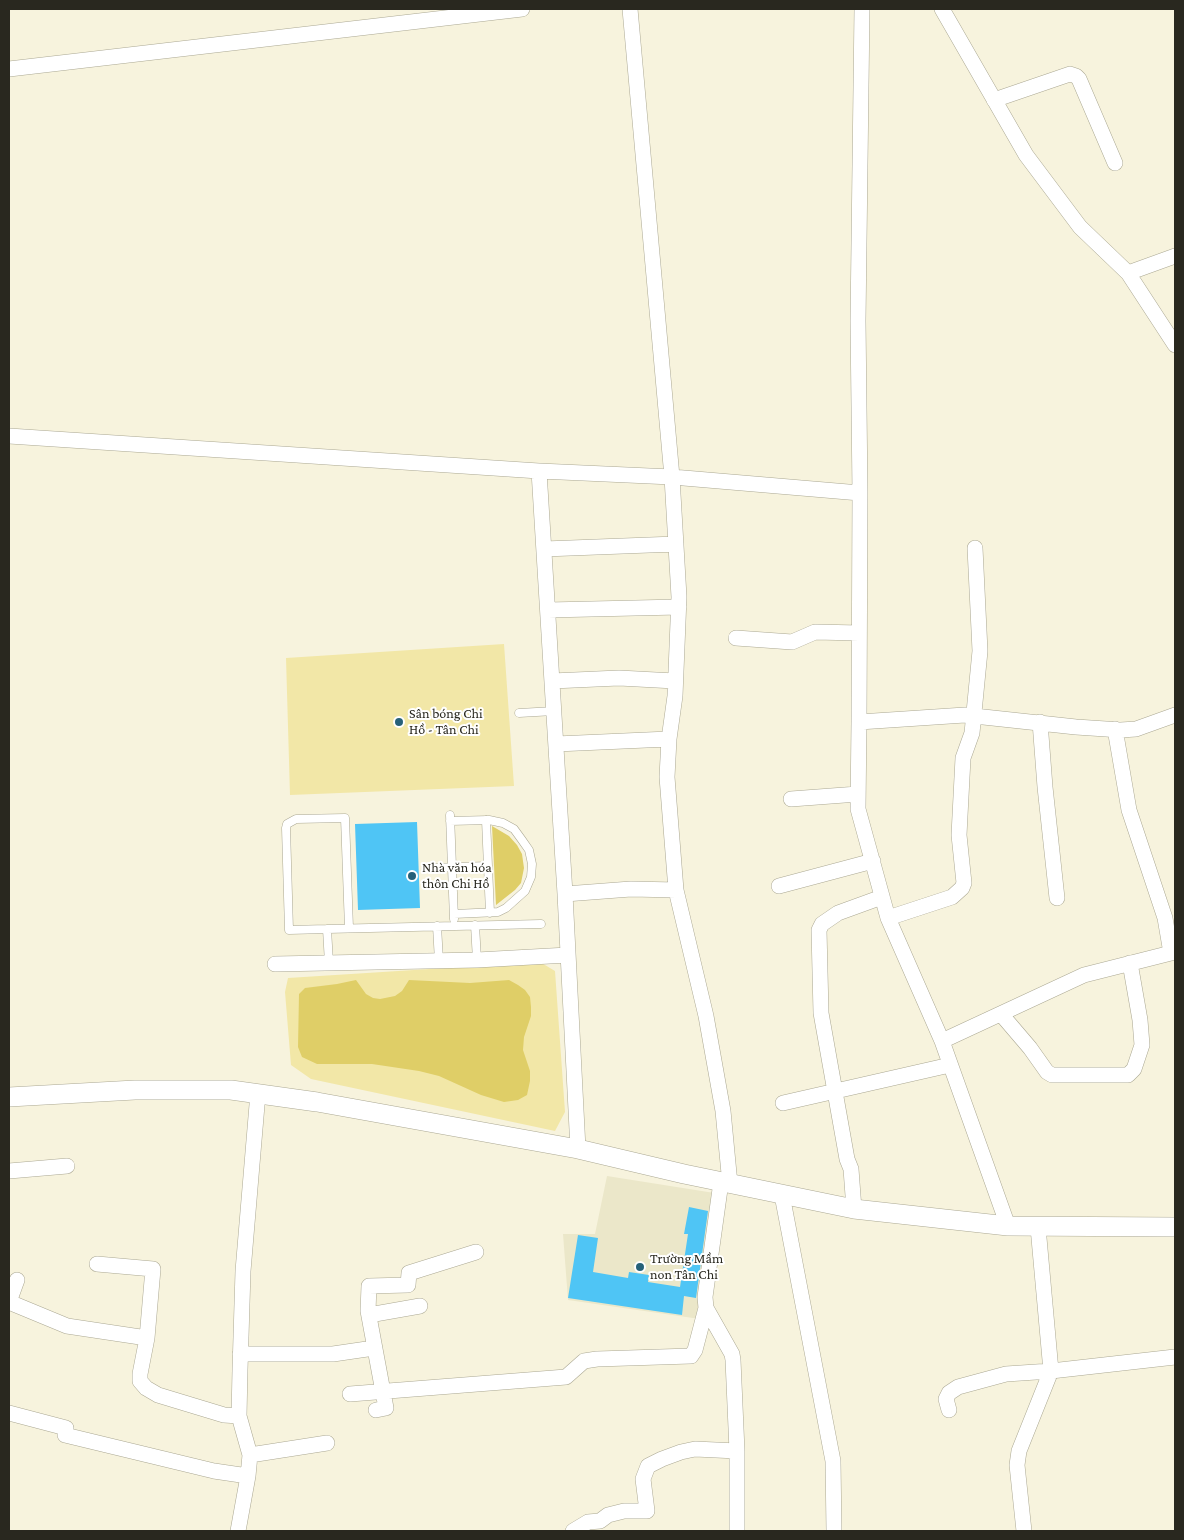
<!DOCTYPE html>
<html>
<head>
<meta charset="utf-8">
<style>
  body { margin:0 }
  #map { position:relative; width:1184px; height:1540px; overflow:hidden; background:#f7f3dd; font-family:"Crimson Pro",serif }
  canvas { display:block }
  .frame { position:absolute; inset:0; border:10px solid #29281f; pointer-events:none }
</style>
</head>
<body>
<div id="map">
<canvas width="1184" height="1540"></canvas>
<div class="frame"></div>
</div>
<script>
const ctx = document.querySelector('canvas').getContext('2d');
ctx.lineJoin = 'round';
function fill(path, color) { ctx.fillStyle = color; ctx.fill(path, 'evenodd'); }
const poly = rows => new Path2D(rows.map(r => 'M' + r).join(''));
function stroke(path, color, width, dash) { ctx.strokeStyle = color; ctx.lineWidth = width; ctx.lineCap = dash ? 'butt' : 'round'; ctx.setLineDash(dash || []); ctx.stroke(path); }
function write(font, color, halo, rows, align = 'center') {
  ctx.font = font + ' "Crimson Pro",serif'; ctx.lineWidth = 4; ctx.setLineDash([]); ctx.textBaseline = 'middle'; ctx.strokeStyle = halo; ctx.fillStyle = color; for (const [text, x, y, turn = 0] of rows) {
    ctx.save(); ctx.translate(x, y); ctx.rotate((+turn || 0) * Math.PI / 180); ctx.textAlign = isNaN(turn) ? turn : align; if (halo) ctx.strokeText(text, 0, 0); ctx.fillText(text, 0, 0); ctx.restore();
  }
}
const built = poly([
  [607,1176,727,1195,707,1320,568,1300,563,1234,595,1234]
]);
const green = poly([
  [504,644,514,786,290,795,286,658],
  [540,962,555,971,565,1112,555,1131,311,1079,291,1065,285,992,288,978]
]);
const water = poly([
  [492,826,509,836,517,845,522,854,524,868,521,883,515,890,496,905],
  [356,980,366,994,373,998,380,999,395,996,402,991,409,980,470,983,509,980,518,985,525,990,530,997,531,1007,531,1016,524,1037,523,1050,530,1071,530,1081,527,1095,518,1100,504,1102,481,1095,439,1076,419,1071,372,1064,317,1064,302,1057,298,1047,299,994,305,988,337,984]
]);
const building = poly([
  [417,822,420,908,358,910,355,824],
  [689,1207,708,1211,696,1298,684,1296,682,1315,568,1298,578,1235,598,1238,593,1272,628,1278,629,1272,649,1275,648,1282,680,1287,688,1234,684,1234]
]);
const service = poly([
  [519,713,554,711],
  [450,815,454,919],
  [486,820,490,913],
  [450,821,489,820,503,823,514,829,522,840,529,850,532,864,531,877,525,891,506,908,498,912,454,914],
  [428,868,488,866],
  [475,925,477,960],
  [437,926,439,961],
  [327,929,289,930,286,828,287,824,296,819,345,818,349,928],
  [329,963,327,929,541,924]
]);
const minor = poly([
  [942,9,1026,155,1080,227,1128,273,1175,345],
  [9,69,522,9],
  [994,100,1070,74,1076,76,1079,79,1115,163],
  [1128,273,1175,256],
  [9,436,539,471,672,477,630,9],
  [539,471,565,894,578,1149],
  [860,493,859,722,965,715,1076,727,1121,730,1136,729,1175,715],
  [544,549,676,544],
  [548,610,679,607],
  [736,638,792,642,815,632,859,633],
  [552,681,619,678,675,681],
  [859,722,858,809,888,918,942,1041,1008,1226],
  [1040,722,1045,787,1057,898],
  [1115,729,1129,810,1165,918,1171,953],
  [556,744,669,739],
  [791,799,858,794],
  [779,886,873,861],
  [565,894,631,889,676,890],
  [888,918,952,897,962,888,964,883,959,835,963,758,972,733,980,651,975,548],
  [275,964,477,960,568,955],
  [1001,1014,1030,1048,1047,1072,1052,1075,1128,1075,1134,1069,1142,1045,1140,1020,1130,963],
  [942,1041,1084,975,1175,952],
  [783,1103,950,1065],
  [9,1171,67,1166],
  [721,1182,705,1297,706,1308,732,1354,733,1360,737,1451,737,1531],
  [730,1184,723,1111,706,1016,676,890,667,777,669,739,675,696,679,597,672,477,860,493,858,321,862,9],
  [782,1195,833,1461,834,1531],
  [854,1209,851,1169,847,1159,821,1013,819,930,822,924,838,913,882,897],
  [97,1264,153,1269,147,1338],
  [9,1302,67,1326,147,1338,140,1374,140,1381,146,1388,158,1395,224,1415,239,1416],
  [9,1302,17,1280],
  [369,1315,420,1306],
  [240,1354,333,1354,374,1348],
  [350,1394,566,1377,584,1361,597,1359,691,1356,695,1350,706,1308],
  [376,1410,386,1408,368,1311,369,1286,408,1285,409,1273,476,1252],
  [949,1410,946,1399,949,1393,958,1387,1006,1374,1051,1371,1175,1357],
  [9,1413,66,1428,65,1435,214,1471,248,1476],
  [250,1455,327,1443],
  [238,1531,248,1476,250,1455,239,1416,240,1370,243,1271,258,1093],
  [573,1531,588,1522,600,1521,608,1515,624,1511,647,1511,643,1479,648,1466,662,1459,681,1452,695,1449,737,1451],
  [1024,1531,1017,1465,1019,1451,1051,1371,1038,1227]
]);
const tertiary = poly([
  [9,1097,135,1090,231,1090,317,1102,578,1149,684,1174,854,1209,1008,1226,1175,1227]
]);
const markers = [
  [399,722,5,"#266179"],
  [412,876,5,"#266179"],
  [640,1267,5,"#266179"]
];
const poiNames = [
  ["Sân bóng Chi",409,714],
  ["Hồ - Tân Chi",409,730],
  ["Nhà văn hóa",422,868],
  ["thôn Chi Hồ",422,884],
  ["Trường Mầm",650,1259],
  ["non Tân Chi",650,1275]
];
fill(built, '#ebe7c9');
fill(green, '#f2e7a7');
fill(water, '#dfce67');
fill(building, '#4fc5f5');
stroke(service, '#aba893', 9);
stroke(minor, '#aba893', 16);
stroke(tertiary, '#aba893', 20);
stroke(service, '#fff', 8);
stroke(minor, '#fff', 15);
stroke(tertiary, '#fff', 19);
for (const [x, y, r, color] of markers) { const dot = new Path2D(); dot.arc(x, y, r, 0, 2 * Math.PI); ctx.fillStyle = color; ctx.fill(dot); stroke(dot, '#fff', 2); }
write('14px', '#29281f', '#fff', poiNames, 'left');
</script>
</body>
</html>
